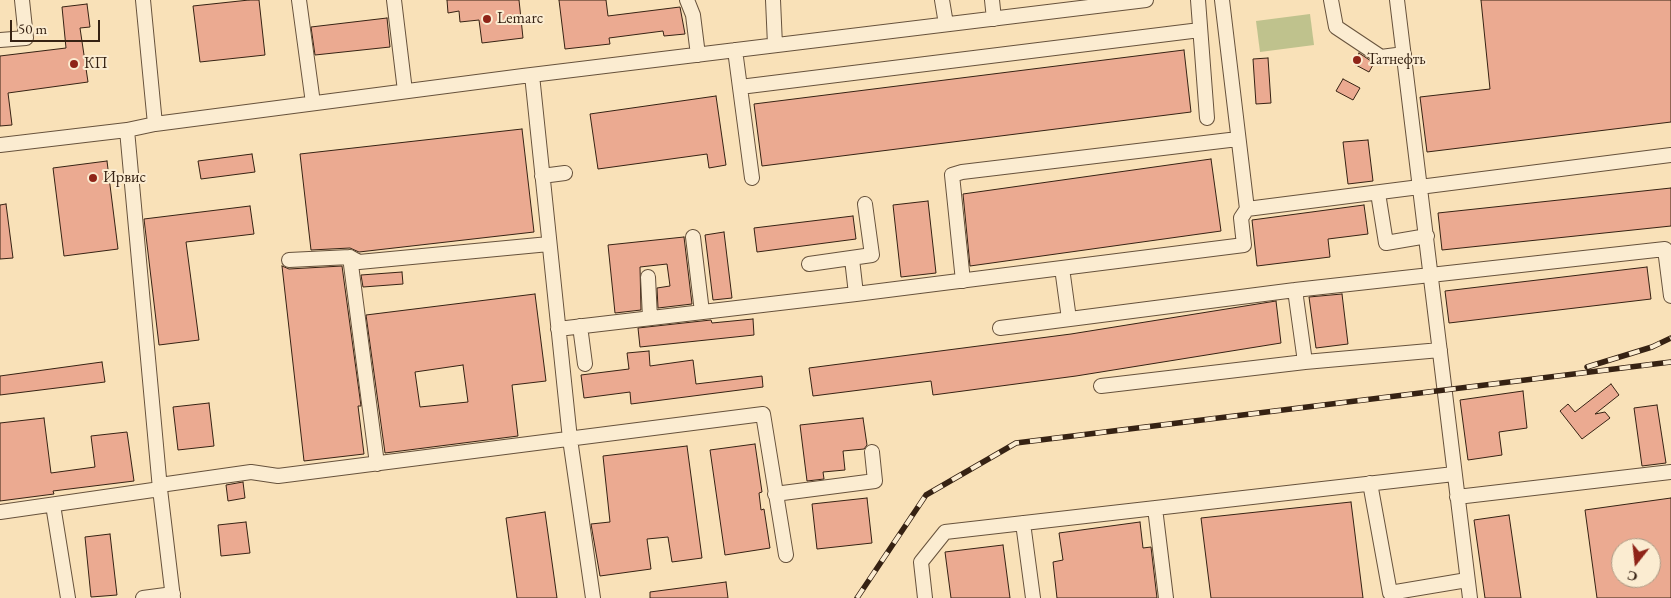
<!DOCTYPE html>
<html>
<head>
<meta charset="utf-8">
<style>
  body { margin:0 }
  #map { position:relative; width:1671px; height:598px; overflow:hidden; background:#f9e1b8; font-family:"EB Garamond",serif }
  canvas { display:block }
  .north { position:absolute; left:1611px; top:538px; width:50px; height:50px; box-sizing:border-box; background:#fbecd1; border:1px solid #ac9b85; border-radius:50%; rotate:196deg; font-size:14px; font-weight:700; line-height:20px; text-align:center; color:#362213 }
  .north::after { content:''; display:block; margin:auto; width:18px; height:22px; background:#8f2418; clip-path:polygon(50% 0,100% 100%,50% 72%,0 100%) }
  .scale { position:absolute; left:10px; top:20px; width:90px; height:22px; box-sizing:border-box; border:2px solid #362213; border-top:0; padding-left:6px; font-size:15px; line-height:18px; white-space:nowrap; color:#362213; -webkit-text-stroke:4px #fbecd1; paint-order:stroke }
</style>
</head>
<body>
<div id="map">
<canvas width="1671" height="598"></canvas>
<div class="north">С</div>
<div class="scale">50 m</div>
</div>
<script>
const ctx = document.querySelector('canvas').getContext('2d');
ctx.lineJoin = 'round';
function fill(path, color) { ctx.fillStyle = color; ctx.fill(path, 'evenodd'); }
const poly = rows => new Path2D(rows.map(r => 'M' + r).join(''));
function stroke(path, color, width, dash) { ctx.strokeStyle = color; ctx.lineWidth = width; ctx.lineCap = dash ? 'butt' : 'round'; ctx.setLineDash(dash || []); ctx.stroke(path); }
function write(font, color, halo, rows, align = 'center') {
  ctx.font = font + ' "EB Garamond",serif'; ctx.lineWidth = 4; ctx.setLineDash([]); ctx.textBaseline = 'middle'; ctx.strokeStyle = halo; ctx.fillStyle = color; for (const [text, x, y, turn = 0] of rows) {
    ctx.save(); ctx.translate(x, y); ctx.rotate((+turn || 0) * Math.PI / 180); ctx.textAlign = isNaN(turn) ? turn : align; if (halo) ctx.strokeText(text, 0, 0); ctx.fillText(text, 0, 0); ctx.restore();
  }
}
const green = poly([
  [1310,14,1314,45,1260,52,1256,21]
]);
const building = poly([
  [249,0,259,0,265,55,200,62,193,6,249,0],
  [447,0,519,0,523,38,482,43,479,20,460,22,459,11,448,13,447,0],
  [559,0,606,0,608,16,680,7,685,34,664,36,663,31,609,38,610,44,565,49,559,0],
  [1481,0,1671,0,1671,122,1427,152,1420,97,1490,89,1481,0],
  [87,4,90,27,80,28,88,82,8,93,12,125,0,126,0,56,66,48,62,7,87,4],
  [387,18,390,47,315,55,311,27,387,18],
  [1184,50,1191,112,762,166,754,104,1184,50],
  [1359,53,1374,63,1369,72,1354,64,1359,53],
  [1268,58,1271,103,1256,104,1253,59,1268,58],
  [1343,79,1360,88,1353,100,1336,91,1343,79],
  [716,96,726,165,709,168,707,154,598,169,590,114,716,96],
  [522,129,534,232,359,252,350,248,311,250,300,154,522,129],
  [1368,140,1373,181,1348,184,1343,142,1368,140],
  [252,154,255,172,201,179,198,161,252,154],
  [1211,159,1221,231,970,266,963,194,1211,159],
  [107,161,118,249,64,256,53,168,107,161],
  [1671,188,1671,226,1442,250,1438,213,1671,188],
  [928,201,936,273,901,277,893,205,928,201],
  [6,204,13,258,0,259,0,205,6,204],
  [1364,205,1368,234,1328,239,1330,257,1257,266,1252,220,1364,205],
  [250,206,254,234,186,242,199,340,159,345,144,219,250,206],
  [853,216,856,239,757,252,754,228,853,216],
  [724,232,732,298,713,300,705,235,724,232],
  [684,237,692,304,658,308,657,288,670,286,667,264,640,267,641,310,615,313,608,245,684,237],
  [282,266,289,269,342,266,361,406,358,406,364,454,304,461,282,266],
  [1647,267,1651,299,1449,323,1445,291,1647,267],
  [402,272,403,284,363,287,361,275,402,272],
  [535,294,546,381,512,385,518,436,385,453,366,315,535,294],
  [463,365,468,402,420,407,415,372,463,365],
  [1342,294,1348,344,1316,348,1309,297,1342,294],
  [1276,301,1281,343,1076,376,933,395,931,381,813,396,809,368,1071,334,1276,301],
  [753,319,754,335,640,347,638,328,711,320,712,323,753,319],
  [649,351,650,366,693,360,696,384,762,376,763,387,631,404,630,392,584,398,581,375,629,369,627,353,649,351],
  [102,362,105,382,0,395,0,376,102,362],
  [1611,384,1619,395,1595,414,1605,412,1610,418,1582,439,1560,411,1568,404,1575,412,1611,384],
  [1523,391,1527,428,1499,432,1502,455,1468,460,1460,400,1523,391],
  [209,403,214,446,178,450,173,407,209,403],
  [1657,405,1666,463,1642,466,1634,408,1657,405],
  [44,418,51,473,95,467,91,436,127,432,134,481,53,491,54,494,0,501,0,423,44,418],
  [863,418,867,445,864,449,843,451,845,470,823,472,824,479,807,481,800,425,863,418],
  [755,444,762,492,759,493,761,510,764,509,770,548,725,555,710,450,755,444],
  [687,446,702,558,672,562,668,537,647,539,651,569,600,576,591,524,610,522,603,456,687,446],
  [243,482,245,498,228,501,226,485,243,482],
  [867,498,872,543,817,549,812,504,867,498],
  [1671,498,1671,598,1597,598,1585,510,1671,498],
  [1621,548,1651,548,1651,578,1621,578,1621,548],
  [1351,502,1363,598,1211,598,1201,518,1351,502],
  [545,512,557,598,517,598,506,518,545,512],
  [1509,515,1521,598,1485,598,1474,520,1509,515],
  [246,522,250,553,221,556,218,525,246,522],
  [1140,522,1143,548,1151,547,1157,598,1057,598,1053,562,1063,560,1059,533,1140,522],
  [110,534,117,595,91,597,85,537,110,534],
  [1003,545,1010,598,951,598,945,552,1003,545],
  [726,582,728,598,650,598,650,592,726,582]
]);
const minor = poly([
  [143,0,155,124],
  [299,0,313,103],
  [394,0,405,91],
  [687,0,693,15,698,55],
  [773,0,775,45],
  [942,0,946,24],
  [992,0,994,19],
  [1198,0,1207,118],
  [1222,0,1247,209,1671,155],
  [1331,0,1336,27,1381,57,1404,54],
  [1397,0,1470,598],
  [0,40,26,38,22,0],
  [735,50,752,178],
  [532,75,570,439,593,598],
  [740,87,1200,30],
  [0,145,127,130],
  [542,176,565,173],
  [1378,193,1386,243,1427,236],
  [693,237,702,312],
  [350,257,377,464],
  [852,259,856,294],
  [289,260,350,257,359,262,549,244],
  [809,264,872,255,865,204],
  [1062,268,1069,319],
  [648,277,650,318],
  [963,281,952,175,962,172,1238,139],
  [580,326,585,364],
  [1000,328,1295,290],
  [558,329,856,294,1244,245,1241,218,1247,209],
  [1440,350,1305,362,1295,290,1665,249,1671,296],
  [1101,386,1305,362],
  [1370,483,1390,593,1467,580],
  [160,485,251,472,278,476,763,414,786,555],
  [775,494,875,481,872,452],
  [1457,497,1671,472],
  [53,505,68,598],
  [1155,508,1166,598],
  [0,512,160,489],
  [1023,523,1033,598],
  [143,598,173,594],
  [173,598,160,489,127,130,155,124,523,76,1146,0],
  [925,598,921,562,945,532,1454,474]
]);
const rail = poly([
  [1587,367,1652,347,1671,338],
  [857,598,926,495,1016,443,1671,362]
]);
const markers = [
  [487,19,5,"#8f2418"],
  [1357,60,5,"#8f2418"],
  [74,64,5,"#8f2418"],
  [93,178,5,"#8f2418"]
];
const poiNames = [
  ["Lemarc",497,19],
  ["Татнефть",1367,60],
  ["КП",84,64],
  ["Ирвис",103,178]
];
fill(green, '#bfc28d');
fill(building, '#ebaa91');
stroke(building, '#362213', 1);
stroke(minor, '#67523c', 16);
stroke(minor, '#fbecd1', 14);
stroke(rail, '#362213', 5.5);
stroke(rail, '#fbecd1', 4, [11]);
for (const [x, y, r, color] of markers) { const dot = new Path2D(); dot.arc(x, y, r, 0, 2 * Math.PI); ctx.fillStyle = color; ctx.fill(dot); stroke(dot, '#fbecd1', 2); }
write('16px', '#362213', '#fbecd1', poiNames, 'left');
</script>
</body>
</html>
